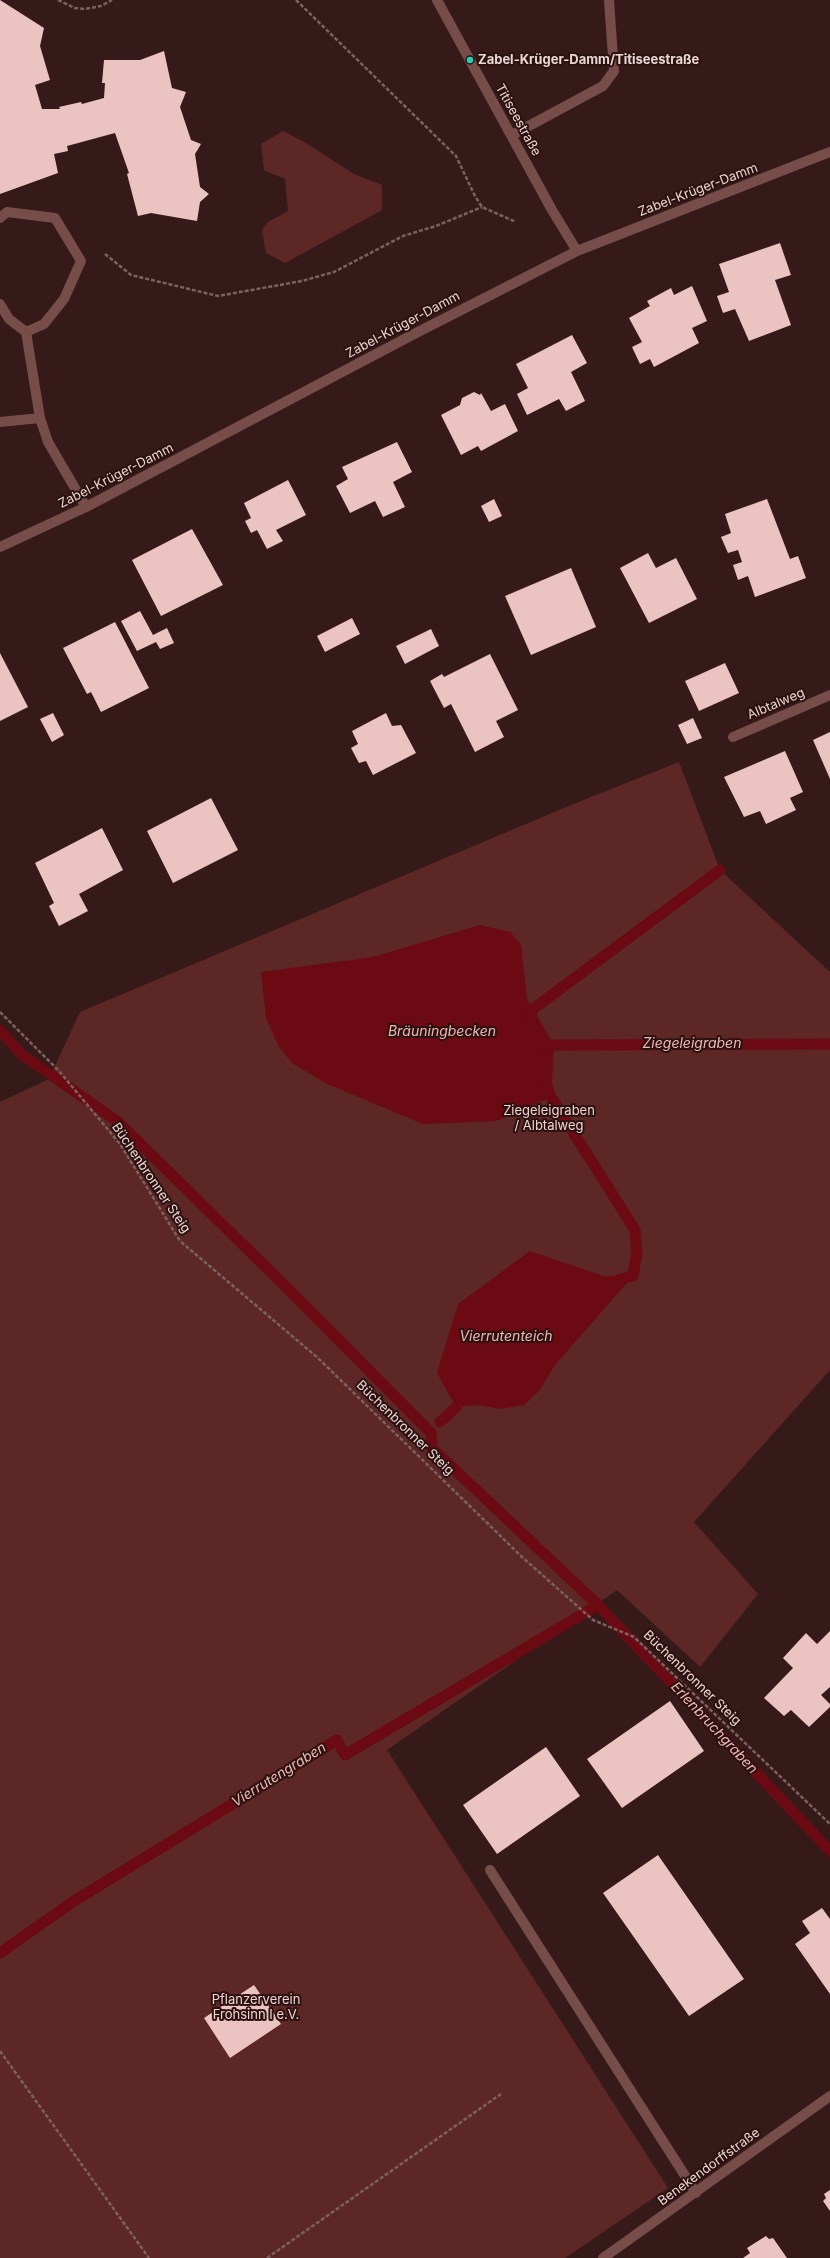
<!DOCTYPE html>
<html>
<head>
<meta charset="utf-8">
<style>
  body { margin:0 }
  canvas { display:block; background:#361a19 }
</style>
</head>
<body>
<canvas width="830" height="2258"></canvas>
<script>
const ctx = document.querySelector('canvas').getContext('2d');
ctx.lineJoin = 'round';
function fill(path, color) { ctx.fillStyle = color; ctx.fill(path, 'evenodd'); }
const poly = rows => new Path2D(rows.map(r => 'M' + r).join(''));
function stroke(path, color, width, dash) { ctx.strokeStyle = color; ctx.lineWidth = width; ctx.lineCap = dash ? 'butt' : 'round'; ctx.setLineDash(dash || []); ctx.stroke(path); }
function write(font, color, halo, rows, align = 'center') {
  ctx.font = font + ' Inter,sans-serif'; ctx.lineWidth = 4; ctx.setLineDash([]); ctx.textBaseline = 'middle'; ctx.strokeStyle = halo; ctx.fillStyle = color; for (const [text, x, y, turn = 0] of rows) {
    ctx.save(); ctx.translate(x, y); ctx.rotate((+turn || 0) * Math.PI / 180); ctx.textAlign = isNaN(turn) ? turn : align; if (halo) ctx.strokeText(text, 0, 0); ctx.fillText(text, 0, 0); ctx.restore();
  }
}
const green = poly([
  [283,131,304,142,354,174,382,185,382,210,285,263,266,253,262,230,268,222,288,211,285,179,264,170,261,144],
  [679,762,720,870,830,972,830,1370,694,1522,758,1594,700,1667,617,1590,387,1750,668,2188,565,2258,0,2258,0,1102,49,1079,80,1012,571,805]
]);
const water = poly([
  [480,925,510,932,521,944,527,999,554,1045,551,1097,496,1121,423,1124,327,1084,292,1063,279,1047,266,1018,261,972,373,957],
  [530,1251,603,1276,633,1276,555,1365,539,1391,524,1405,500,1409,478,1405,456,1407,437,1373,458,1304]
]);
const stream = poly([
  [530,1022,533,1009,720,870],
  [0,1030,21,1054,117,1121,286,1287,431,1433,432,1448,598,1605,830,1851],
  [543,1052,554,1045,830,1044],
  [546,1084,551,1097,635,1230,637,1253,633,1276,618,1280],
  [440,1422,456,1407,463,1394],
  [0,1953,74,1901,337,1740,345,1755,598,1605]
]);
const building = poly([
  [0,0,44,28,40,46,50,80,35,85,42,109,60,109,59,107,81,102,82,104,104,98,105,83,102,83,104,60,140,60,164,51,172,88,186,92,180,107,191,140,201,144,195,154,200,187,209,194,200,202,197,221,151,213,138,216,127,174,129,173,115,133,67,146,68,151,54,154,58,173,0,194],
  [780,243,791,275,775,280,791,325,749,341,735,309,723,313,717,296,729,292,719,264],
  [692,286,707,321,692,328,699,343,654,367,650,359,640,364,632,347,642,342,629,318,650,306,647,301,671,288,674,295],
  [572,335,587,363,571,372,585,401,566,411,559,399,527,415,517,394,528,388,516,364],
  [474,392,480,395,481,393,491,411,505,404,518,431,481,451,478,446,461,455,441,415,460,405,462,398],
  [397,442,412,472,393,482,405,507,383,517,375,501,350,513,336,486,348,479,342,467],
  [288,480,306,515,276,530,283,541,267,549,257,530,251,533,245,521,251,518,244,503],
  [494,499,502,516,489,522,481,506],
  [767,499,790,559,798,556,806,578,755,597,748,576,738,580,733,565,742,562,738,550,728,553,721,537,731,533,725,514],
  [192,529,223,585,161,616,132,560],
  [648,553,656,568,676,558,697,599,649,623,620,568],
  [571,568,596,627,531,655,505,596],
  [140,611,153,635,167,628,174,643,160,649,156,642,137,651,121,621],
  [352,618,360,634,325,652,317,636],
  [115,622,149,688,101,712,91,692,87,694,63,648],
  [431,629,439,646,405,664,396,646],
  [0,653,28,707,0,721],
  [490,654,518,710,496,721,504,737,475,752,451,704,444,708,430,681,442,674,444,677],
  [725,663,739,693,699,711,685,681],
  [53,713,64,735,52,742,40,719],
  [386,713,392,726,401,725,416,753,373,775,366,761,359,763,351,748,358,744,352,731],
  [693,718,702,738,687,744,678,725],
  [830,732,830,779,813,740],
  [785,751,803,792,790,798,796,810,766,824,760,811,744,817,724,777],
  [211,798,238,850,173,883,147,831],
  [102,828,123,870,79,894,88,911,59,926,49,906,54,903,35,863],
  [830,1631,830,1687,821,1695,830,1704,830,1707,809,1727,791,1710,784,1716,764,1698,793,1668,783,1658,806,1633,817,1644],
  [670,1701,704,1751,622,1808,587,1759],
  [546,1747,580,1796,497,1854,463,1805],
  [658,1855,744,1979,689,2016,603,1893],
  [822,1908,830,1919,830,1994,795,1944,810,1933,802,1921],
  [254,1985,281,2024,230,2058,204,2018],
  [830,2190,830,2211,823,2201,826,2198,824,2194],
  [766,2236,769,2239,773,2238,787,2258,743,2258,750,2253,747,2248]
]);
const path = poly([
  [58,0,75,8,85,9,101,6,112,0],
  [296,0,456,156,475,196,482,207,516,222],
  [105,254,131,275,218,296,302,281,334,272,403,236,436,226,482,207],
  [0,1012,59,1071,120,1144,180,1241,318,1358,522,1557,593,1620,634,1637,830,1824],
  [0,2051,149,2258],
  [267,2258,501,2094]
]);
const minor = poly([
  [437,0,552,210,577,251],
  [512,135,603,86,614,71,609,0],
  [0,218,7,212,55,218,81,261,64,299,44,324,26,332],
  [0,304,9,319,26,332,40,418,48,442,86,507],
  [0,422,40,418],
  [0,547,86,507,416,333,577,251,830,152],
  [733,737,830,695],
  [490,1870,696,2193],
  [603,2258,830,2096]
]);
const markers = [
  [470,60,4,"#1ed5b1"]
];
const poiNames = [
  ["Zabel-Krüger-Damm/Titiseestraße",478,60]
];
const streetNames = [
  ["Titiseestraße",518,120,61],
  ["Zabel-Krüger-Damm",698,190,-21],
  ["Zabel-Krüger-Damm",403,325,-28],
  ["Zabel-Krüger-Damm",116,476,-27],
  ["Albtalweg",776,704,-23],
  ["Büchenbronner Steig",151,1178,56],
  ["Büchenbronner Steig",405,1428,44],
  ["Büchenbronner Steig",692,1678,44],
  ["Benekendorffstraße",709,2167,-36]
];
const parkNames = [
  ["Ziegeleigraben",549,1111],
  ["/ Albtalweg",549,1126],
  ["Pflanzerverein",256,2000],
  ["Frohsinn I e.V.",256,2015]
];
const waterNames = [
  ["Bräuningbecken",442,1032],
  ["Ziegeleigraben",692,1044],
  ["Vierrutenteich",506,1337],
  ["Erlenbruchgraben",714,1728,47],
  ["Vierrutengraben",279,1775,-32]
];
fill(green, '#5c2725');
fill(water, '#6b0a13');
stroke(stream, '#6b0a13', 11);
fill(building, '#ebc4c1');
stroke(path, '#7b6260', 2.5, [4, 2]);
stroke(minor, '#774d4a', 10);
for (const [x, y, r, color] of markers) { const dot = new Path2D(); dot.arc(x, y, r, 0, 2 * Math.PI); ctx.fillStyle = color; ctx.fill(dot); stroke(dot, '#2b1110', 1.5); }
write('bold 13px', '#ead6d4', '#2b1110', poiNames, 'left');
write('13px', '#ead6d4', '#2b1110', streetNames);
write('13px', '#f0d4d1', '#2b1110', parkNames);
write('italic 14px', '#eeb8b4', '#2b1110', waterNames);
</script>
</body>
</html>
